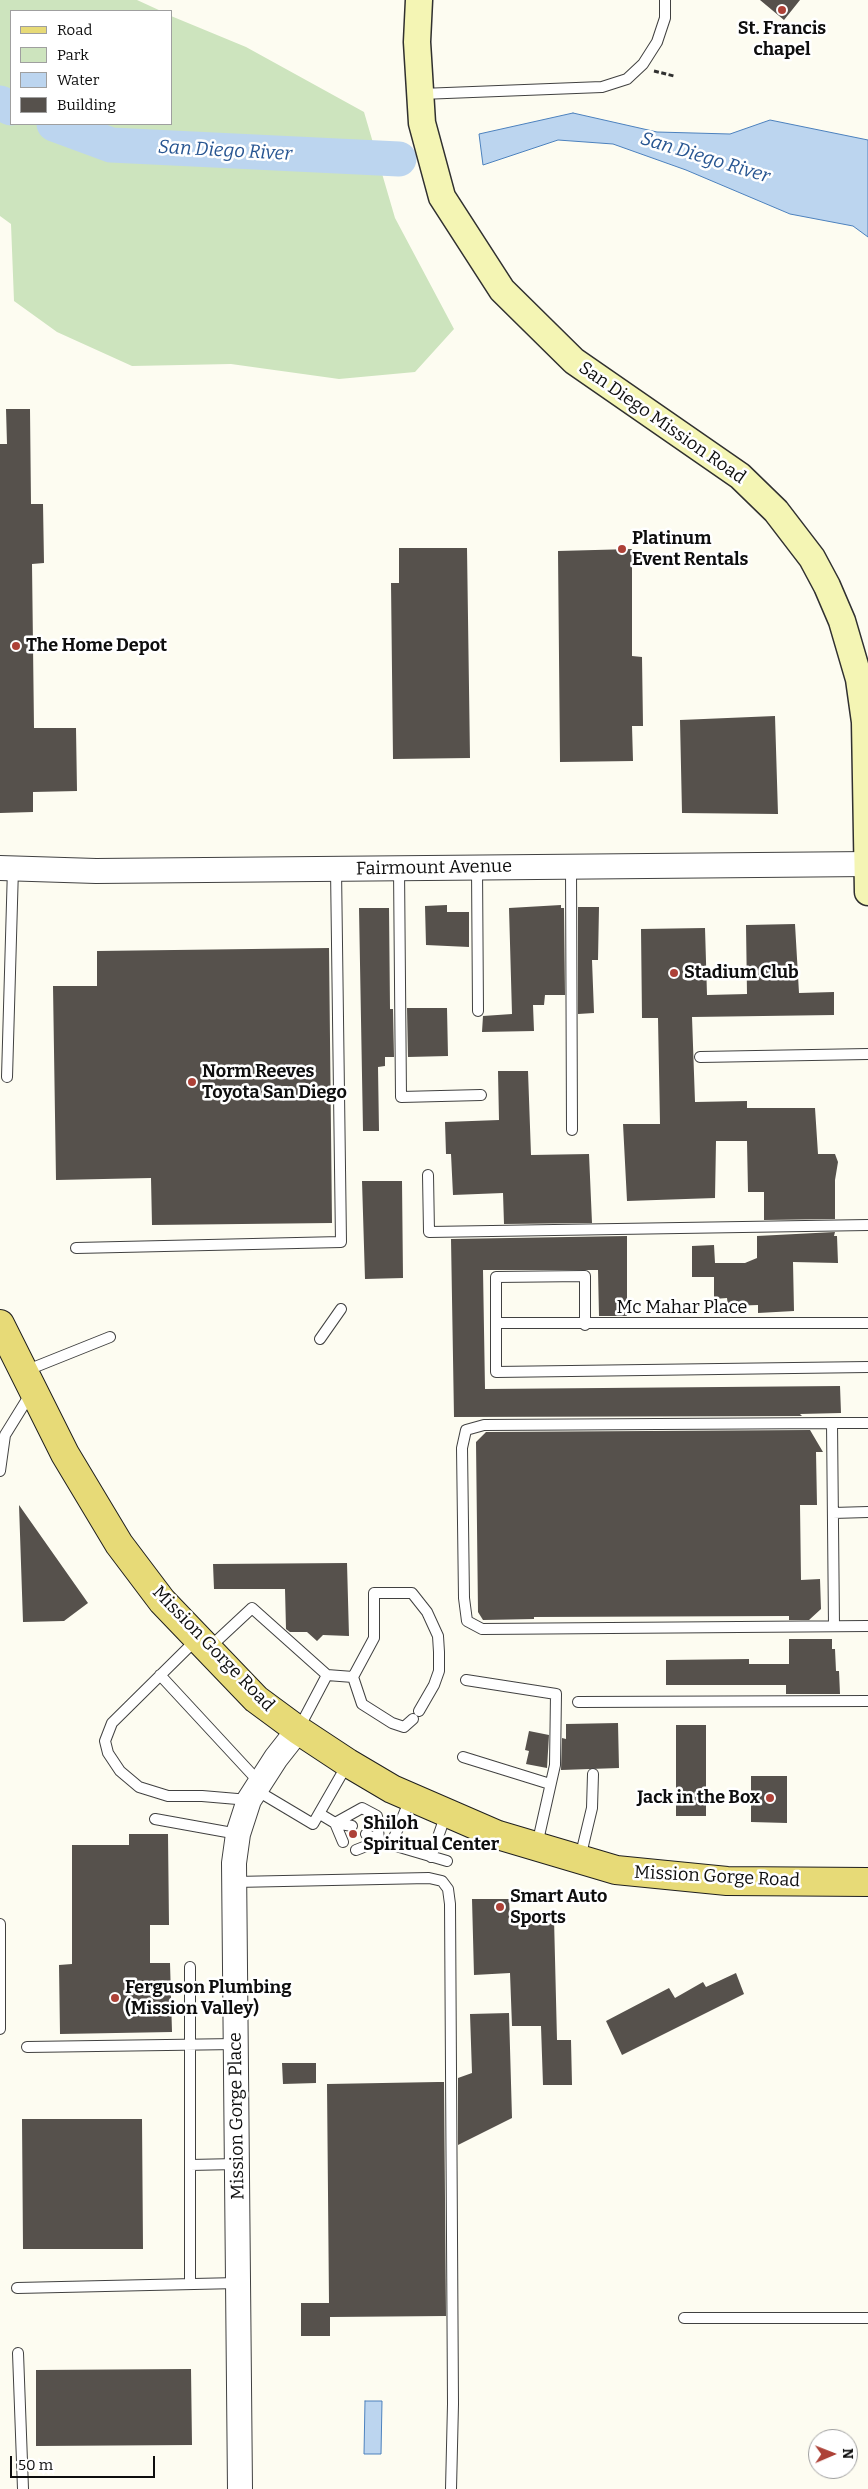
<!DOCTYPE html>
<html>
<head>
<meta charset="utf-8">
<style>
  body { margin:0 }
  #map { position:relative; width:868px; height:2489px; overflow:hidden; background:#fdfcf1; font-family:Bitter,serif }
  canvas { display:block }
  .legend { position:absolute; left:10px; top:10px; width:162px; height:115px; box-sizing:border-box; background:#fff; border:1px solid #9f9f9f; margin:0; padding:6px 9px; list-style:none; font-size:15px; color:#0e0e0e }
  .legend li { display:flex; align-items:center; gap:10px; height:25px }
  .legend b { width:25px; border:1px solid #9f9f9f }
  .north { position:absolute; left:808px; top:2429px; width:50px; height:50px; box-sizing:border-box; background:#fff; border:1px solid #9f9f9f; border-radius:50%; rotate:89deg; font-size:14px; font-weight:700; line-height:20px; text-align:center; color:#0e0e0e }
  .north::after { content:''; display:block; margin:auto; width:18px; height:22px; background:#ad4137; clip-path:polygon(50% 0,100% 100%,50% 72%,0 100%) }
  .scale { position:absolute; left:10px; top:2456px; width:145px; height:22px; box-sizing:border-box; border:2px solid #0e0e0e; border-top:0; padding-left:6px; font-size:15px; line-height:18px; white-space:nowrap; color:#0e0e0e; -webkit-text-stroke:4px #fff; paint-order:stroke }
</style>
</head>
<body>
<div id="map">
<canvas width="868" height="2489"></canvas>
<ul class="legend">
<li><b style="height:6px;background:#e7da77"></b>Road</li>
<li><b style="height:14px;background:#cde4be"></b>Park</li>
<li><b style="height:14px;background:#bcd5ef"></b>Water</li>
<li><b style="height:14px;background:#56514c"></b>Building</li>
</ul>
<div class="north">N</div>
<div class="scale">50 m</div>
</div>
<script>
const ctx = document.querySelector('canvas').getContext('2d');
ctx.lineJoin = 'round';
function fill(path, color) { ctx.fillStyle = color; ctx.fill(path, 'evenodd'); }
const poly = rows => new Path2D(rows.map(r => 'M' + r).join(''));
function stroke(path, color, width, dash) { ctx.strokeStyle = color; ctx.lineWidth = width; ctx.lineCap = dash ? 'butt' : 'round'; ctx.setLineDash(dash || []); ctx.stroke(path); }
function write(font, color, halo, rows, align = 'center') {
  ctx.font = font + ' Bitter,serif'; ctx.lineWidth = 5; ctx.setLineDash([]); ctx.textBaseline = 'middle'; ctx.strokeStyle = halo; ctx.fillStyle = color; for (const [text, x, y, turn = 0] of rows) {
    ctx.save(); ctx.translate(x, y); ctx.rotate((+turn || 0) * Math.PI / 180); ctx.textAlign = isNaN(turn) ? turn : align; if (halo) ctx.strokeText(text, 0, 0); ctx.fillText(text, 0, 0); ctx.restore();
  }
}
const green = poly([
  [0,0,137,0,161,11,11,11,11,124,171,124,171,16,246,47,364,112,395,218,454,329,415,372,339,379,231,364,132,366,57,332,14,301,11,224,0,216]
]);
const water = poly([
  [573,113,657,132,730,134,770,120,868,140,868,237,853,226,790,214,686,170,613,144,558,140,483,165,479,134,573,113],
  [365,2401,382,2401,381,2454,364,2454,365,2401]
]);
const river = poly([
  [0,103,11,108],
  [54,124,111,145,399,159]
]);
const building = poly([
  [760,0,800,0,784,20],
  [6,409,30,409,31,504,43,504,44,563,32,564,34,728,76,728,77,791,33,792,33,812,0,813,0,444,7,444],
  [399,548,467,548,470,758,393,759,391,583,399,583],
  [632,549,632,656,642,657,643,726,632,726,633,761,560,762,558,551],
  [775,716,778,814,682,813,680,720],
  [447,905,447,912,469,912,469,947,426,945,425,906],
  [561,905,561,908,564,908,565,995,545,995,544,1005,533,1005,534,1031,482,1032,483,1016,512,1014,509,908],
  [578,907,599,907,598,960,592,960,594,1013,578,1014],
  [359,908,389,908,390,1009,393,1009,394,1057,385,1057,385,1066,378,1067,379,1131,363,1131],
  [795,924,799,993,834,992,834,1015,692,1017,695,1102,747,1101,747,1108,815,1108,818,1154,835,1154,838,1162,835,1180,835,1219,764,1220,764,1192,748,1192,747,1141,716,1141,715,1198,627,1201,623,1124,660,1124,658,1018,642,1018,641,929,705,928,707,995,747,994,746,925],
  [329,948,332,1223,152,1225,151,1178,56,1180,53,986,97,986,97,951],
  [407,1008,447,1008,448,1056,408,1057],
  [498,1071,528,1071,531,1155,589,1154,592,1223,504,1224,503,1193,453,1195,451,1154,446,1154,445,1122,499,1120],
  [362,1181,402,1181,403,1278,365,1279],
  [835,1232,834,1236,837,1236,838,1263,793,1262,794,1311,758,1313,758,1305,728,1306,727,1298,714,1299,714,1277,692,1277,692,1246,714,1245,715,1263,745,1263,757,1258,757,1236],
  [627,1236,627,1316,599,1316,598,1270,483,1270,485,1389,840,1386,841,1413,800,1414,802,1416,454,1417,451,1239],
  [810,1430,823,1452,816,1452,817,1505,800,1505,801,1580,820,1579,821,1609,809,1620,789,1620,789,1616,534,1617,534,1619,483,1620,478,1612,476,1442,486,1432],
  [19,1505,88,1603,64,1621,23,1622],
  [347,1563,349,1636,323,1635,317,1641,307,1632,290,1632,286,1629,285,1589,214,1589,213,1564],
  [789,1639,832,1639,832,1649,835,1649,836,1671,839,1671,840,1694,786,1694,786,1685,666,1685,666,1660,749,1659,749,1664,789,1664],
  [618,1723,619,1768,561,1770,562,1738,566,1739,566,1724],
  [676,1725,706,1725,706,1816,676,1816],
  [529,1731,549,1735,547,1768,526,1764,529,1751,525,1750],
  [751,1776,787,1776,787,1823,751,1822],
  [129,1834,168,1834,169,1925,150,1925,150,1963,170,1963,172,2032,60,2034,59,1965,72,1964,72,1845,129,1845],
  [472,1899,509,1899,510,1919,554,1918,557,2040,571,2040,572,2085,543,2085,541,2026,512,2026,510,1973,474,1975],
  [736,1973,744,1994,622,2055,606,2021,669,1988,675,1998,703,1982,706,1987],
  [509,2013,512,2118,458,2145,458,2078,472,2073,470,2014],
  [282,2063,316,2063,316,2083,283,2084],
  [438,2082,444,2082,446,2316,330,2317,330,2336,301,2336,301,2303,329,2303,327,2084],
  [22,2119,142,2119,143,2249,23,2249],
  [191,2369,192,2445,36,2446,36,2370]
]);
const path = poly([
  [654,71,674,76]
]);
const service = poly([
  [421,94,602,87,627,79,643,64,657,42,665,18,665,0],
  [571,867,572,1130],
  [399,868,401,1097,481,1095],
  [477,868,478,1011],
  [700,1057,868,1054],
  [7,1077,13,868],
  [428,1175,429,1232,868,1225],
  [76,1248,341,1242,336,869],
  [496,1323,868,1323],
  [585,1325,585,1276,496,1277,496,1372,868,1367],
  [320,1339,341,1309],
  [25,1371,110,1337],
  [832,1423,868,1423],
  [0,1471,5,1435,31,1393],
  [833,1513,868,1512],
  [834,1626,832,1423,484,1425,466,1430,462,1448,464,1598,467,1621,482,1629,868,1626],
  [197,1639,112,1723,105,1741,108,1753,120,1771,139,1787,168,1796,202,1796,249,1800],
  [208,1649,252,1608,327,1675,353,1677,374,1638,374,1593,412,1593,427,1612,438,1636,439,1652,439,1671,434,1685,419,1711],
  [160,1675,260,1783],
  [353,1677,362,1704,392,1723,404,1727,413,1719],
  [466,1680,556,1694,555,1765,537,1845],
  [578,1702,868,1701],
  [298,1730,327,1675],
  [463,1757,550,1784],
  [256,1790,313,1824,348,1763],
  [320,1814,335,1823,352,1826],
  [155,1819,238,1834],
  [335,1823,362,1808,377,1816,379,1841],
  [335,1823,343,1842],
  [366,1834,379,1841,447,1861],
  [391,1845,411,1797],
  [356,1850,379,1841],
  [431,1857,446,1814],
  [580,1858,592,1808,593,1774],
  [235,1882,429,1878,442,1881,448,1889,450,1904,453,2404,451,2489],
  [0,1924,0,2029],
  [190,1967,190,2284],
  [27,2047,236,2044],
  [190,2165,237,2164],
  [17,2288,238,2283],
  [684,2318,868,2318],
  [18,2353,23,2489]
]);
const tertiary = poly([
  [0,868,96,871,868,864],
  [240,2489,234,1863,238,1834,249,1800,276,1758,298,1730]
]);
const secondary = poly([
  [419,0,417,42,422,123,442,197,502,290,574,361,740,476,776,511,812,558,827,586,842,621,859,679,865,722,868,892]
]);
const primary = poly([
  [0,1324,65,1454,119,1544,162,1601,256,1699,298,1730,348,1763,392,1789,498,1835,616,1870,727,1881,868,1882]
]);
const markers = [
  [782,10,5,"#ad4137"],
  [622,549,5,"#ad4137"],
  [16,646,5,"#ad4137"],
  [674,973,5,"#ad4137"],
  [192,1082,5,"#ad4137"],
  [770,1798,5,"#ad4137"],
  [353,1834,5,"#ad4137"],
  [500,1907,5,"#ad4137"],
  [115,1998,5,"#ad4137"]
];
const poiNames = [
  ["St. Francis",782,29,"center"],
  ["chapel",782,50,"center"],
  ["Platinum",632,539],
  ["Event Rentals",632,560],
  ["The Home Depot",26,646],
  ["Stadium Club",684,973],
  ["Norm Reeves",202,1072],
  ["Toyota San Diego",202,1093],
  ["Jack in the Box",760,1798,"right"],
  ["Shiloh",363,1824],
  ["Spiritual Center",363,1845],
  ["Smart Auto",510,1897],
  ["Sports",510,1918],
  ["Ferguson Plumbing",125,1988],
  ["(Mission Valley)",125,2009]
];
const streetNames = [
  ["San Diego Mission Road",662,423,35],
  ["Fairmount Avenue",434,868,-1],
  ["Mc Mahar Place",682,1308],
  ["Mission Gorge Road",213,1649,46],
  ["Mission Gorge Road",717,1877,3],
  ["Mission Gorge Place",237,2116,-91]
];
const waterNames = [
  ["San Diego River",225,151,3],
  ["San Diego River",705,158,17]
];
fill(green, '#cde4be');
fill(water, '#bcd5ef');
stroke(water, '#4c81bd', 1);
stroke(river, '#bcd5ef', 35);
fill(building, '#56514c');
stroke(service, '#414141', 12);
stroke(tertiary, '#414141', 26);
stroke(secondary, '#303030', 29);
stroke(primary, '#1f1f1f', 30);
stroke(path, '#303030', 3, [5, 2.5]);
stroke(service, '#fff', 10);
stroke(tertiary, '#fff', 24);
stroke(secondary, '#f4f5b4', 26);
stroke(primary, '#e7da77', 28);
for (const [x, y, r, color] of markers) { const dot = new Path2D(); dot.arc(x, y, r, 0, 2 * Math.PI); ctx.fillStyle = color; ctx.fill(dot); stroke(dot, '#fff', 2); }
write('bold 18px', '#0e0e0e', '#fff', poiNames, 'left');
write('18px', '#0e0e0e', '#fff', streetNames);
write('italic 19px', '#275591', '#fff', waterNames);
</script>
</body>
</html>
